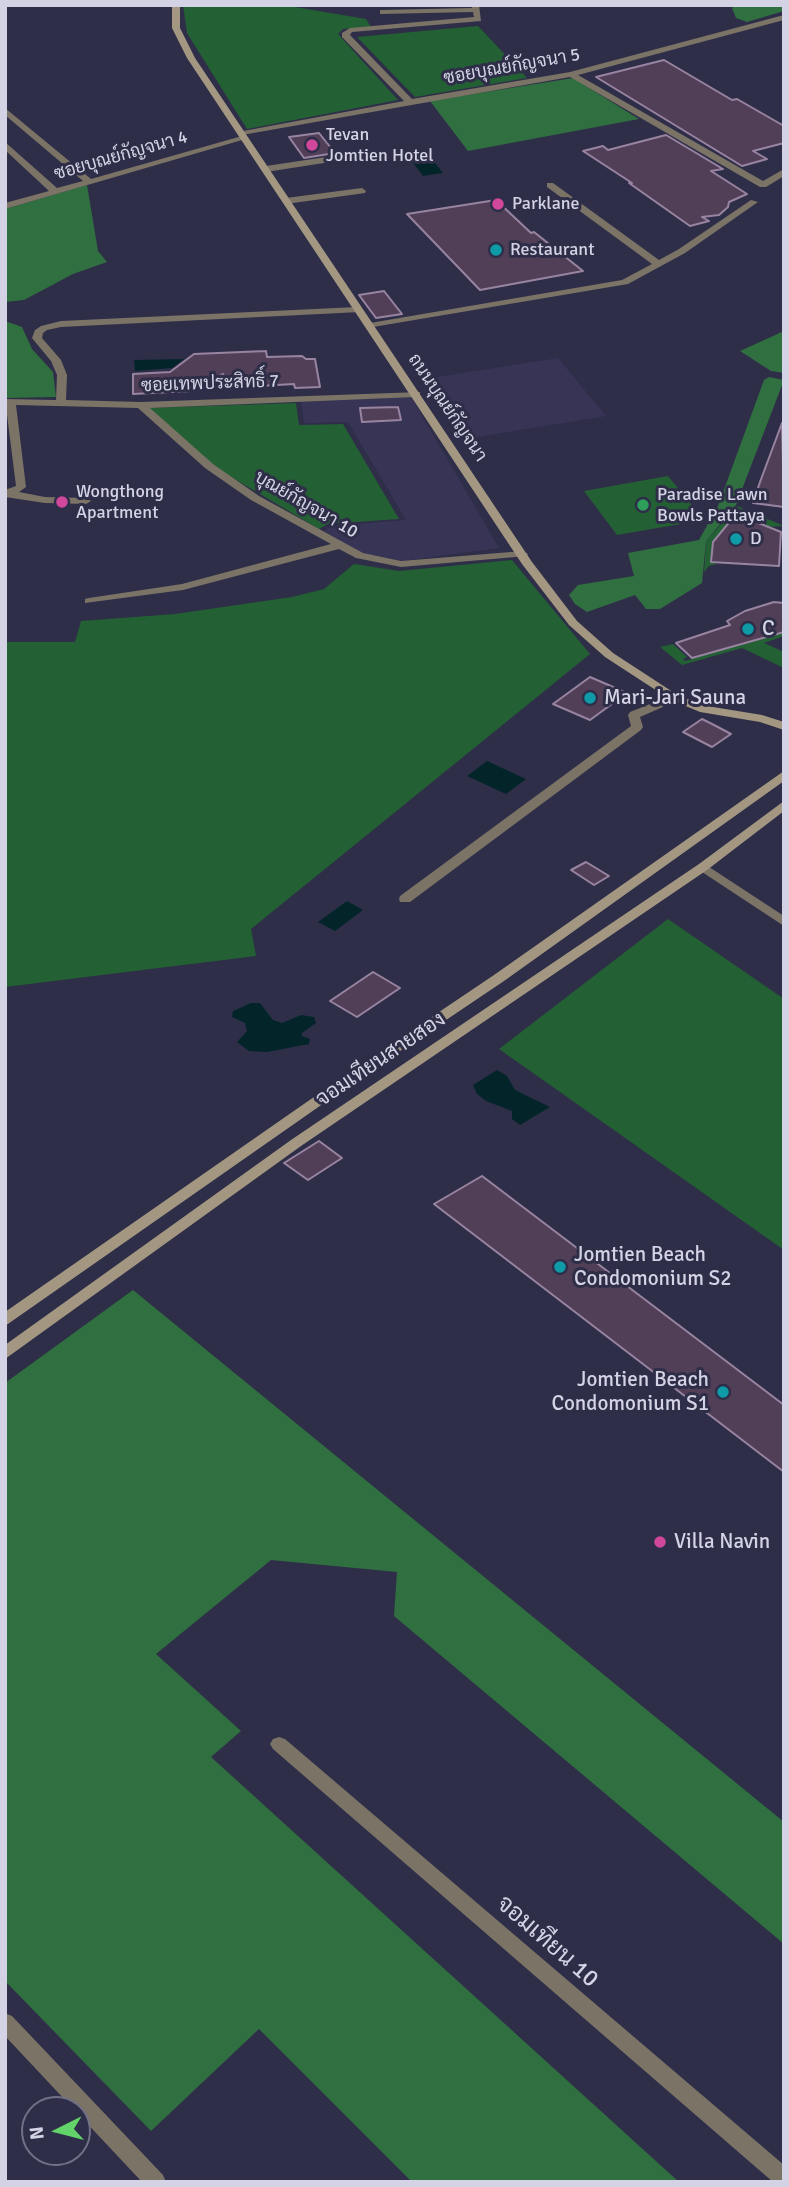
<!DOCTYPE html>
<html>
<head>
<meta charset="utf-8">
<style>
  body { margin:0 }
  #map { position:relative; width:789px; height:2187px; overflow:hidden; background:#2f2e49; font-family:Signika,sans-serif }
  canvas { display:block }
  .frame { position:absolute; inset:0; border:7px solid #d3d3e5; pointer-events:none }
  .north { position:absolute; left:21px; top:2096px; width:70px; height:70px; box-sizing:border-box; background:#2f2e49; border:2px solid #717087; border-radius:50%; rotate:264deg; font-size:19px; font-weight:700; line-height:28px; text-align:center; color:#d3d3e5 }
  .north::after { content:''; display:block; margin:auto; width:24px; height:32px; background:#62d469; clip-path:polygon(50% 0,100% 100%,50% 72%,0 100%) }
</style>
</head>
<body>
<div id="map">
<canvas width="789" height="2187"></canvas>
<div class="frame"></div>
<div class="north">N</div>
</div>
<script>
const ctx = document.querySelector('canvas').getContext('2d');
ctx.lineJoin = 'round';
function fill(path, color) { ctx.fillStyle = color; ctx.fill(path, 'evenodd'); }
const poly = rows => new Path2D(rows.map(r => 'M' + r).join(''));
function stroke(path, color, width, dash) { ctx.strokeStyle = color; ctx.lineWidth = width; ctx.lineCap = dash ? 'butt' : 'round'; ctx.setLineDash(dash || []); ctx.stroke(path); }
function write(font, color, halo, rows, align = 'center') {
  ctx.font = font + ' Signika,Sarabun,sans-serif'; ctx.lineWidth = 6; ctx.setLineDash([]); ctx.textBaseline = 'middle'; ctx.strokeStyle = halo; ctx.fillStyle = color; for (const [text, x, y, turn = 0] of rows) {
    ctx.save(); ctx.translate(x, y); ctx.rotate((+turn || 0) * Math.PI / 180); ctx.textAlign = isNaN(turn) ? turn : align; if (halo) ctx.strokeText(text, 0, 0); ctx.fillText(text, 0, 0); ctx.restore();
  }
}
const built = poly([
  [558,358,606,416,465,439,419,380],
  [411,397,499,548,401,561,362,553,324,531,331,526,406,520,348,422,304,423,301,401]
]);
const green = poly([
  [183,5,283,5,366,19,371,27,343,29,338,34,398,100,247,129,187,33],
  [478,26,527,78,415,97,357,37],
  [296,403,299,425,343,424,399,519,328,524,319,529,216,468,149,408],
  [668,476,704,520,617,535,584,491],
  [737,506,784,526,765,527,767,521,738,512,713,542,711,562,717,564,709,566,704,572,706,541],
  [512,560,590,654,251,929,256,956,5,987,5,642,75,642,81,621,175,614,292,597,324,589,354,564,399,571],
  [784,632,784,636,764,643,784,652,784,668,742,648,682,665,660,647,673,644,687,657,683,659,685,661],
  [668,919,784,999,784,1250,499,1049]
]);
const forest = poly([
  [736,5,784,5,784,11,747,22,736,18,732,8],
  [573,78,639,119,468,151,430,101],
  [87,185,98,251,107,262,73,274,24,300,5,302,5,209],
  [5,321,22,327,32,349,53,372,56,397,5,398],
  [784,331,784,373,771,371,740,351],
  [769,377,784,380,736,505,706,541,702,583,660,609,646,609,635,595,587,612,575,604,569,595,578,585,634,576,628,553,699,540,718,506,764,380],
  [133,1290,784,1822,784,1944,394,1616,397,1572,271,1560,156,1654,241,1731,211,1757,679,2182,412,2182,259,2029,151,2131,5,1981,5,1383]
]);
const water = poly([
  [428,154,443,173,423,176,408,156],
  [184,359,172,368,135,371,134,360],
  [487,761,526,779,506,794,467,776],
  [347,901,363,910,335,931,318,922],
  [251,1003,260,1003,273,1020,282,1023,301,1015,314,1017,316,1023,302,1033,302,1036,310,1039,309,1044,267,1052,249,1051,237,1042,247,1031,245,1023,232,1017,233,1011],
  [497,1070,507,1076,515,1090,550,1107,520,1125,512,1119,512,1111,486,1101,477,1094,473,1085]
]);
const building = poly([
  [664,60,732,100,737,99,784,126,784,143,753,151,767,159,742,166,596,77,664,60],
  [319,133,335,153,304,158,289,137,319,133],
  [666,135,723,169,711,171,747,194,729,202,728,207,719,215,702,217,709,221,690,226,629,183,632,183,583,151,603,146,608,150,666,135],
  [496,200,531,233,534,232,583,271,480,290,407,214,496,200],
  [384,291,402,314,376,318,359,295,384,291],
  [266,351,267,357,302,356,306,359,315,359,320,387,295,388,294,384,225,388,223,374,191,391,133,394,133,374,170,372,194,354,266,351],
  [398,407,401,420,362,422,360,408,398,407],
  [782,423,784,507,753,503,760,482,782,423],
  [736,514,781,532,779,566,711,562,713,542,736,514],
  [774,602,784,603,784,632,692,658,676,643,730,625,727,621,745,611,774,602],
  [590,677,627,693,590,720,553,704,590,677],
  [702,719,716,726,731,734,712,747,683,732,702,719],
  [586,862,609,876,594,885,571,870,586,862],
  [373,972,400,988,357,1017,330,1001,373,972],
  [319,1141,342,1158,308,1180,284,1163,319,1141],
  [482,1176,784,1405,784,1472,434,1204,482,1176]
]);
const street = poly([
  [471,5,479,5,481,21,352,32,350,35,412,99,570,72,784,15,784,20,578,75,763,181,784,169,784,176,766,187,760,187,570,77,242,135,238,132,404,101,342,37,342,33,350,28,474,17,473,12,380,14,380,10,383,10,472,8,471,5],
  [5,108,91,179,242,136,249,138,5,209,5,203,49,191,5,150,5,142,57,188,83,181,5,115,5,108],
  [353,153,357,156,356,158,266,172,262,169,266,166,353,153],
  [547,183,553,183,659,260,679,249,751,200,758,202,685,253,628,284,367,328,365,326,370,323,622,280,652,264,547,187,547,183],
  [362,188,366,191,365,193,286,204,282,201,286,198,362,188],
  [357,307,360,308,360,312,61,327,47,330,43,333,42,338,61,360,67,375,66,400,141,402,420,392,420,396,416,397,150,408,213,464,259,496,363,553,401,561,523,551,528,554,527,556,401,567,356,558,339,549,183,590,85,603,85,599,89,598,182,584,331,544,251,500,205,468,138,408,16,405,26,487,19,492,45,497,86,498,91,501,86,504,45,503,5,497,5,490,16,486,5,399,56,400,57,375,51,361,32,338,35,330,41,326,61,321,357,307],
  [675,694,679,696,679,700,640,717,643,727,641,730,410,902,400,902,399,899,400,896,631,726,628,715,630,712,675,694],
  [703,863,784,916,784,926,699,870,697,867,703,863],
  [279,1737,285,1739,784,2165,784,2182,773,2182,273,1749,270,1744,273,1739,279,1737],
  [5,2013,12,2016,163,2175,166,2182,142,2182,5,2036,5,2013]
]);
const secondary = poly([
  [172,5,180,5,180,28,195,58,532,562,577,621,613,653,679,696,707,706,762,715,784,722,784,730,760,722,700,712,671,700,605,657,569,625,522,564,187,58,172,28,172,5],
  [784,771,784,781,504,981,357,1080,5,1326,5,1312,347,1074,494,975,784,771],
  [784,801,784,811,707,870,301,1146,5,1359,5,1345,291,1140,699,864,784,801]
]);
const markers = [
  [312,145,7,"#d1479c"],
  [498,204,7,"#d1479c"],
  [496,250,7,"#0f9aa8"],
  [62,502,7,"#d1479c"],
  [643,505,7,"#2e9e5b"],
  [736,539,7,"#0f9aa8"],
  [748,629,7,"#0f9aa8"],
  [590,698,7,"#0f9aa8"],
  [560,1267,7,"#0f9aa8"],
  [723,1392,7,"#0f9aa8"],
  [660,1542,7,"#d1479c"]
];
const farStreetnames = [
  ["ซอยบุณย์กัญจนา 5",512,67,-10],
  ["ซอยบุณย์กัญจนา 4",121,156,-16],
  ["ซอยเทพประสิทธิ์ 7",210,384,-2],
  ["ถนนบุณย์กัญจนา",447,408,56],
  ["บุณย์กัญจนา 10",306,505,30]
];
const farPoinames = [
  ["Tevan",326,135],
  ["Jomtien Hotel",326,156],
  ["Parklane",512,204],
  ["Restaurant",510,250],
  ["Wongthong",76,492],
  ["Apartment",76,513],
  ["Paradise Lawn",657,495],
  ["Bowls Pattaya",657,516],
  ["D",750,539]
];
const poiNames = [
  ["C",762,629],
  ["Mari-Jari Sauna",604,698],
  ["Jomtien Beach",574,1255],
  ["Condomonium S2",574,1279],
  ["Jomtien Beach",709,1380,"right"],
  ["Condomonium S1",709,1404,"right"],
  ["Villa Navin",674,1542]
];
const streetNames = [
  ["จอมเทียนสายสอง",381,1060,-34]
];
const nearStreetnames = [
  ["จอมเทียน 10",547,1942,41]
];
fill(built, '#373456');
fill(green, '#236033');
fill(forest, '#306f40');
fill(water, '#03252a');
fill(building, '#513f58');
stroke(building, '#9884a1', 2);
fill(street, '#7a7366');
fill(secondary, '#a39782');
for (const [x, y, r, color] of markers) { const dot = new Path2D(); dot.arc(x, y, r, 0, 2 * Math.PI); ctx.fillStyle = color; ctx.fill(dot); stroke(dot, '#2f2e49', 2.5); }
write('18px', '#d3d3e5', '#2f2e49', farStreetnames);
write('18px', '#d3d3e5', '#2f2e49', farPoinames, 'left');
write('21px', '#d3d3e5', '#2f2e49', poiNames, 'left');
write('21px', '#d3d3e5', '#2f2e49', streetNames);
write('24px', '#d3d3e5', '#2f2e49', nearStreetnames);
</script>
</body>
</html>
